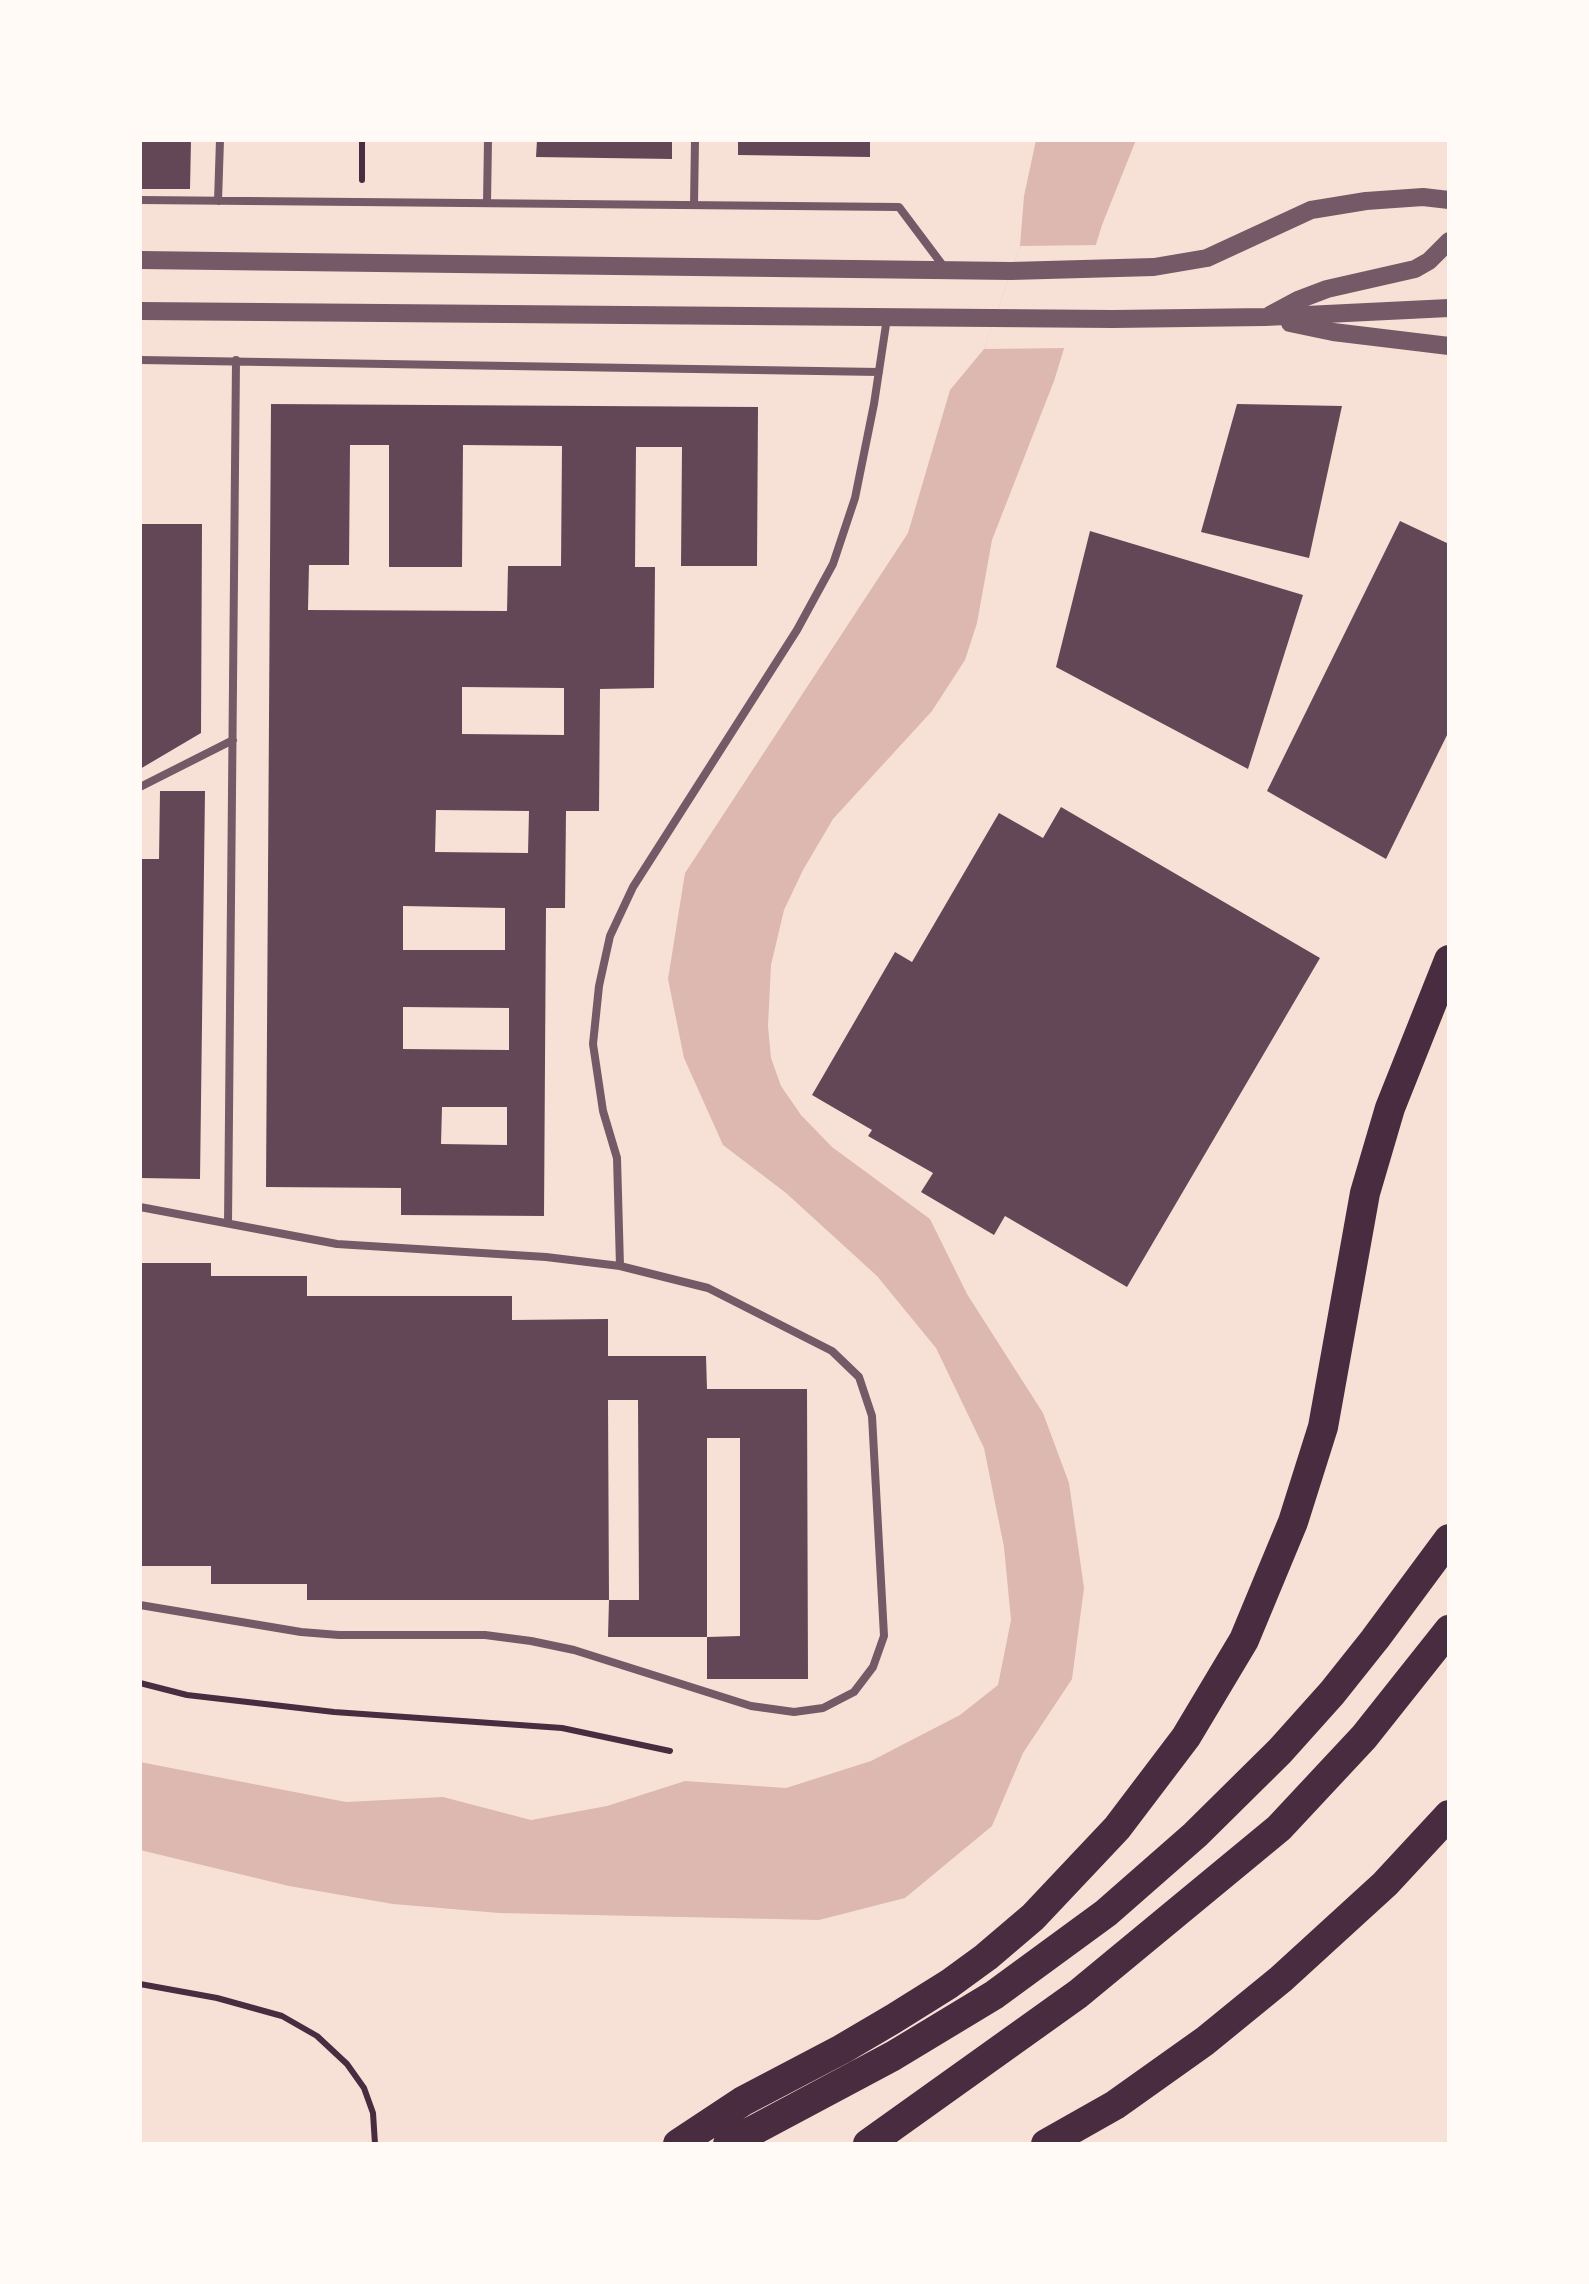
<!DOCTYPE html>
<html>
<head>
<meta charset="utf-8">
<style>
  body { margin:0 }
  #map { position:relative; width:1589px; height:2284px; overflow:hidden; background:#f7e1d7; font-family:Quicksand,sans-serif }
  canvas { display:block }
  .frame { position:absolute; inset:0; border:142px solid #fffaf5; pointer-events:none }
</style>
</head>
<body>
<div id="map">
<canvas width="1589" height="2284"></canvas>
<div class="frame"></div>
</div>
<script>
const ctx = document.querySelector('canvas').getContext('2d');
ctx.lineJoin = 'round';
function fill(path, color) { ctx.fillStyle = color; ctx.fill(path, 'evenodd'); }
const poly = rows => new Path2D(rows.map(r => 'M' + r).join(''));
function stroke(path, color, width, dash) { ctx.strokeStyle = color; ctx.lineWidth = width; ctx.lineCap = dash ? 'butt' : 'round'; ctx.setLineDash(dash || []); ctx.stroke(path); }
const water = poly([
  [1036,140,1136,140,1102,225,1054,381,992,540,977,623,965,660,932,711,833,819,803,870,784,910,771,965,768,1026,771,1058,781,1086,801,1115,832,1147,930,1219,967,1294,1043,1413,1069,1483,1084,1588,1072,1679,1023,1753,992,1826,905,1898,819,1920,499,1913,393,1904,289,1886,140,1850,140,1762,346,1802,443,1797,531,1820,607,1806,685,1781,786,1788,871,1761,960,1715,998,1685,1011,1620,1004,1547,984,1448,936,1348,877,1276,786,1193,723,1145,684,1058,668,979,685,873,908,533,950,390,984,349,1020,246,1024,196]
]);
const pier = poly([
  [1101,245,1069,348,984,349,1020,246]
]);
const building = poly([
  [140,140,191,140,190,189,140,189],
  [537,140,672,140,672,159,536,157],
  [738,140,870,140,870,157,738,155],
  [271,404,758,407,757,566,681,566,682,447,636,447,635,567,655,567,654,688,600,689,599,811,566,811,565,908,546,908,544,1216,401,1215,401,1188,266,1187],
  [350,445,389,445,389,567,462,567,463,445,562,446,561,566,508,566,507,611,308,610,309,565,349,565],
  [462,687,564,688,564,735,462,734],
  [436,810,529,811,528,853,435,852],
  [403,906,505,908,505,950,403,950],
  [403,1007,509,1008,509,1050,403,1049],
  [442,1107,507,1107,507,1145,441,1144],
  [1237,404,1342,406,1309,558,1201,532],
  [1400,521,1449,544,1449,731,1386,859,1267,791],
  [140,524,202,524,201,733,140,769],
  [1090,531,1303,595,1248,769,1056,667],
  [160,791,205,791,200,1179,140,1178,140,859,159,859],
  [1061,807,1320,958,1127,1287,1005,1216,994,1235,921,1192,933,1173,868,1136,872,1130,812,1095,895,952,912,962,999,813,1043,838],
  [140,1263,211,1263,211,1276,307,1276,307,1296,512,1296,512,1320,608,1319,608,1356,706,1356,707,1389,807,1389,808,1679,707,1679,707,1637,740,1636,740,1438,707,1438,707,1637,608,1637,609,1600,639,1600,638,1400,608,1400,609,1600,307,1600,307,1584,211,1584,211,1566,140,1566]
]);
const path = poly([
  [362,180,362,140],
  [140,1683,187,1695,334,1712,562,1728,670,1751],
  [140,1984,217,1998,282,2016,317,2036,347,2064,364,2088,373,2113,375,2144]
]);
const service = poly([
  [140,200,899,207,944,267],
  [218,201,220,140],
  [487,203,488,140],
  [694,205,695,140],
  [140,360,879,372],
  [140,787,233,740],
  [140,1207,337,1244,546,1257,620,1266,708,1288,832,1351,859,1377,872,1416,884,1636,873,1667,854,1692,823,1708,794,1712,751,1706,574,1650,531,1641,485,1635,339,1635,301,1632,140,1605],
  [228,1223,236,360],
  [620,1266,617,1158,603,1111,593,1044,599,986,610,936,633,887,797,630,833,564,855,498,874,404,887,318]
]);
const tertiary = poly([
  [140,260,1011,271,1154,267,1207,258,1311,210,1366,201,1423,197,1449,200],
  [140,311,1113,319,1265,317,1449,308],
  [1270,315,1298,300,1327,289,1415,269,1429,261,1449,241],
  [1290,323,1333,332,1449,346]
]);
const motorway = poly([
  [678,2144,743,2101,842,2049,893,2019,949,1984,986,1957,1033,1917,1117,1828,1186,1737,1244,1640,1293,1522,1323,1427,1365,1193,1390,1108,1449,960],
  [728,2144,893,2056,994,1995,1106,1913,1195,1835,1280,1751,1332,1693,1375,1639,1449,1539],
  [868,2144,1078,1994,1279,1828,1364,1737,1449,1630],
  [1046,2144,1115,2105,1205,2041,1281,1979,1385,1884,1449,1815]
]);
fill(water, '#dcb8b0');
fill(pier, '#f7e1d7');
fill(building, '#644757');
stroke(path, '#4a2c40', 6);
stroke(service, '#755966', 8);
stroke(tertiary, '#755966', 18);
stroke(motorway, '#4a2c40', 30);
</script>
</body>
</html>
